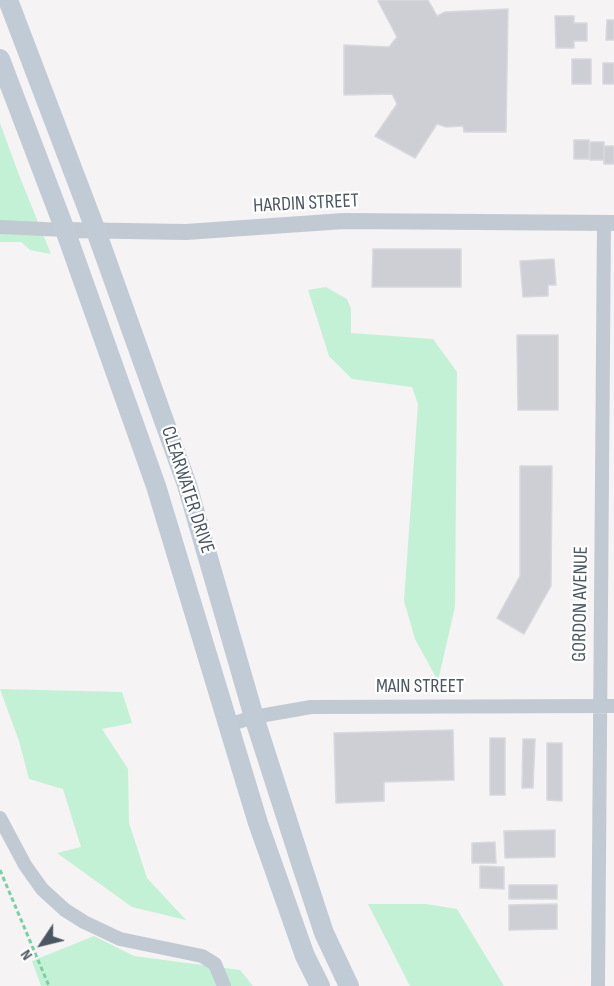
<!DOCTYPE html>
<html>
<head>
<meta charset="utf-8">
<style>
  body { margin:0 }
  #map { position:relative; width:614px; height:986px; overflow:hidden; background:#f5f3f3; font-family:"Sofia Sans Condensed",sans-serif }
  canvas { display:block }
  .north { position:absolute; left:12px; top:914px; width:60px; height:60px; -webkit-text-stroke:4px #fff; paint-order:stroke; rotate:235deg; font-size:16px; font-weight:700; line-height:24px; text-align:center; color:#4a5661 }
  .north::after { content:''; display:block; margin:auto; width:21px; height:27px; background:#4a5661; clip-path:polygon(50% 0,100% 100%,50% 72%,0 100%) }
</style>
</head>
<body>
<div id="map">
<canvas width="614" height="986"></canvas>
<div class="north">N</div>
</div>
<script>
const ctx = document.querySelector('canvas').getContext('2d');
ctx.lineJoin = 'round';
function fill(path, color) { ctx.fillStyle = color; ctx.fill(path, 'evenodd'); }
const poly = rows => new Path2D(rows.map(r => 'M' + r).join(''));
function stroke(path, color, width, dash) { ctx.strokeStyle = color; ctx.lineWidth = width; ctx.lineCap = dash ? 'butt' : 'round'; ctx.setLineDash(dash || []); ctx.stroke(path); }
function write(font, color, halo, rows, align = 'center') {
  ctx.font = font + ' "Sofia Sans Condensed",sans-serif'; ctx.lineWidth = 4.5; ctx.setLineDash([]); ctx.textBaseline = 'middle'; ctx.strokeStyle = halo; ctx.fillStyle = color; for (const [text, x, y, turn = 0] of rows) {
    ctx.save(); ctx.translate(x, y); ctx.rotate((+turn || 0) * Math.PI / 180); ctx.textAlign = isNaN(turn) ? turn : align; if (halo) ctx.strokeText(text, 0, 0); ctx.fillText(text, 0, 0); ctx.restore();
  }
}
const green = poly([
  [0,123,19,175,51,254,30,250,21,242,0,242],
  [326,287,347,299,351,309,351,333,433,339,457,372,455,607,438,681,415,639,404,601,418,404,412,387,352,379,329,356,308,290],
  [0,689,122,692,132,723,102,729,128,769,129,823,147,878,186,920,132,907,57,853,81,847,63,789,29,779,19,741],
  [368,904,426,904,457,909,504,986,410,986],
  [94,936,134,956,240,970,253,986,41,986,32,961]
]);
const building = poly([
  [380,0,428,0,437,16,445,12,508,9,506,132,464,132,463,126,446,127,437,124,415,158,375,136,397,104,392,94,344,95,344,45,389,47,397,37,378,1,380,0],
  [555,16,574,16,574,23,587,23,587,41,574,41,574,48,556,48,555,16],
  [607,20,614,20,614,40,606,40,607,20],
  [572,59,591,59,591,84,572,84,572,59],
  [603,63,614,63,614,84,603,84,603,63],
  [574,140,589,140,589,159,574,159,574,140],
  [590,142,604,142,604,160,590,160,590,142],
  [604,146,614,146,614,164,604,164,604,146],
  [373,249,461,249,461,287,372,287,373,249],
  [554,259,556,285,548,285,548,296,523,297,520,261,554,259],
  [517,335,558,335,558,410,518,410,517,335],
  [520,466,552,466,551,586,524,634,497,618,520,576,520,466],
  [453,730,454,780,384,782,384,801,336,803,334,733,453,730],
  [490,738,505,738,505,795,490,795,490,738],
  [523,739,535,739,533,788,522,788,523,739],
  [547,743,562,743,562,801,547,800,547,743],
  [555,830,555,857,505,858,504,831,555,830],
  [495,842,496,863,472,863,472,843,495,842],
  [480,866,504,867,504,889,480,888,480,866],
  [509,885,557,885,557,899,509,899,509,885],
  [557,904,557,929,509,930,509,905,557,904]
]);
const path = poly([
  [0,870,49,986]
]);
const minor = poly([
  [0,227,65,230],
  [228,725,254,717,311,707,614,706],
  [0,818,25,865,42,889,65,910,84,922,120,939,202,956,215,964,224,986],
  [598,986,604,223]
]);
const tertiary = poly([
  [65,230,186,232,344,221,614,223]
]);
const secondary = poly([
  [8,0,96,231,187,485,254,717,301,863,324,933,349,986],
  [0,59,65,230,156,486,258,823,305,956,320,986]
]);
const streetNames = [
  ["HARDIN STREET",306,204,-3],
  ["CLEARWATER DRIVE",187,490,72],
  ["GORDON AVENUE",581,604,-89],
  ["MAIN STREET",420,687]
];
fill(green, '#c3f1d5');
fill(building, '#cdcfd5');
stroke(building, '#d7d9de', 1.5);
stroke(path, '#7ad0a6', 3, [4.5, 3]);
stroke(minor, '#c1cad2', 14);
stroke(tertiary, '#c1cad2', 16);
stroke(secondary, '#c1cbd6', 20);
write('20px', '#4a5661', '#fff', streetNames);
</script>
</body>
</html>
